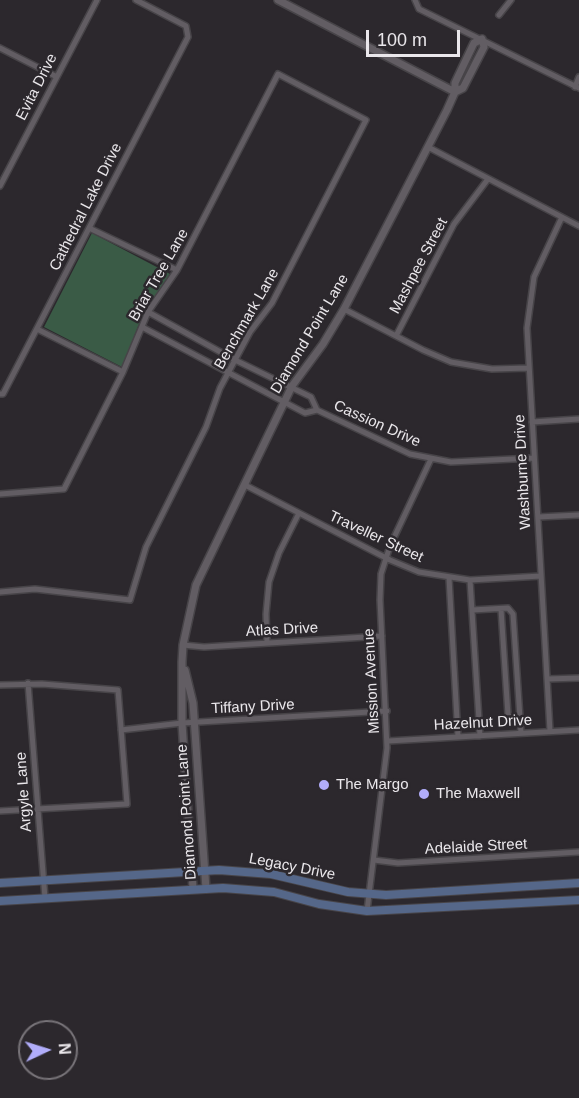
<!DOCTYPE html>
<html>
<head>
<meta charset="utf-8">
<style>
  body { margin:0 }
  #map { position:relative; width:579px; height:1098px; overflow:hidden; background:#2c282d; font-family:Helvetica,sans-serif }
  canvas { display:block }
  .north { position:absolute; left:18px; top:1020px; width:60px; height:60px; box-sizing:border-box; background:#2c282d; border:2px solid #787479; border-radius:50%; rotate:86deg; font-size:16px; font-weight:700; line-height:24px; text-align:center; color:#eae7eb }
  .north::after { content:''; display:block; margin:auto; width:21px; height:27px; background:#b1adfa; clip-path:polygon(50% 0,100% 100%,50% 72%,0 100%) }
  .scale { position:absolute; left:366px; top:30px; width:94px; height:27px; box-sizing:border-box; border:3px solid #eae7eb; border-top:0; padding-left:8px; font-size:18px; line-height:21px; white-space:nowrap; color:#eae7eb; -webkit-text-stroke:4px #2c282d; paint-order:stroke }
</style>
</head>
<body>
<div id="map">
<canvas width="579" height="1098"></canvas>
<div class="north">N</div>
<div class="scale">100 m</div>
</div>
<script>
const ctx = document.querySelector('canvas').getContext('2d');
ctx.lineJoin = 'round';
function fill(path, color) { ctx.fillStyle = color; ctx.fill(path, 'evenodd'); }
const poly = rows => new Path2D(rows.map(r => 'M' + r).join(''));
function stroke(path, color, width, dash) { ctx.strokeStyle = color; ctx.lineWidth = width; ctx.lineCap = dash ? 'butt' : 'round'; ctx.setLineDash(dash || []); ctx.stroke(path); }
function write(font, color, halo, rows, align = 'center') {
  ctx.font = font + ' Helvetica,sans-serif'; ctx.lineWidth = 5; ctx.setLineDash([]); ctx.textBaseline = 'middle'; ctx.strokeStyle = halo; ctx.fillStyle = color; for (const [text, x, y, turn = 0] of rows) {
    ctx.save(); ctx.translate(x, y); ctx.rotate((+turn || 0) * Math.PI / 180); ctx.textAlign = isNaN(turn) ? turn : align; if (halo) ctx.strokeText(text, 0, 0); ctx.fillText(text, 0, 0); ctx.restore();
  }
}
const green = poly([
  [92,233,170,274,141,319,122,367,44,327]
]);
const minor = poly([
  [415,0,419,9,579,88],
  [499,15,511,0],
  [0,48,55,76],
  [575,87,579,77],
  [428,147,579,226],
  [0,186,97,0],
  [89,228,177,270],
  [344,309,423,350,451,362,492,369,529,368],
  [148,312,235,360,311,397,317,410],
  [142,327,305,413,317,410,410,454,451,462,534,458],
  [37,329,123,372],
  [396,336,454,224,488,179],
  [0,394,3,394,188,37,186,26,136,0],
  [532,422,579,419],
  [245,485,390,560,419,572,470,580,541,576],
  [0,494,64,489,123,372,148,312,177,270,278,74,366,120,272,303,250,332,220,388,206,427,146,547,130,600,35,589,0,592],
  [538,517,579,515],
  [449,578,458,737],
  [470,580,480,736],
  [501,609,508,715,510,717,520,717],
  [472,610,508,608,513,614,521,733],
  [267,643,266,614,269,582,279,553,299,513],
  [183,645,204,647,382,636],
  [547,679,579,678],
  [28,683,45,898],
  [0,685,42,684,118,690,127,804,0,811],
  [121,730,182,723,387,711],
  [550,731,527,328,534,277,562,217],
  [388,741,579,730],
  [374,860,398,863,579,852],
  [367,911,387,748,380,600,381,574,390,546,431,459]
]);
const tertiary = poly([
  [278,0,455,92],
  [185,670,193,703,206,889],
  [193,889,182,723,182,662,183,645,196,585,292,386,323,344,344,309,447,110,455,92,455,83,474,43,482,39,484,47,463,88,455,92]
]);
const secondary = poly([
  [0,883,219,870,271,874,348,892,386,895,579,883],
  [0,901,223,888,274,892,319,904,367,911,579,900]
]);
const markers = [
  [324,785,6,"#b1adfa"],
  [424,794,6,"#b1adfa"]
];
const streetNames = [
  ["Evita Drive",37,87,-63],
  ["Cathedral Lake Drive",86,207,-63],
  ["Mashpee Street",419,266,-62],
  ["Briar Tree Lane",159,275,-60],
  ["Benchmark Lane",247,319,-60],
  ["Diamond Point Lane",310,334,-59],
  ["Cassion Drive",377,424,24],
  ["Washburne Drive",523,472,-93],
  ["Traveller Street",376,537,25],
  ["Atlas Drive",282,630,-3],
  ["Mission Avenue",372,681,-93],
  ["Tiffany Drive",253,707,-3],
  ["Hazelnut Drive",483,723,-3],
  ["Argyle Lane",24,792,-94],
  ["Diamond Point Lane",187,812,-94],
  ["Adelaide Street",476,847,-3],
  ["Legacy Drive",292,867,11]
];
const poiNames = [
  ["The Margo",336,785],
  ["The Maxwell",436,794]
];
fill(green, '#3a5b46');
stroke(minor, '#474448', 8);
stroke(tertiary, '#474448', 10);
stroke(secondary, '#474448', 10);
stroke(minor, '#625d63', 5);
stroke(tertiary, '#625d63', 7);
stroke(secondary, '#556789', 8);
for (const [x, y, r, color] of markers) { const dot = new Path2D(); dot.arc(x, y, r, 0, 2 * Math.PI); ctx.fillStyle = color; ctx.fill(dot); stroke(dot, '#2c282d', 2); }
write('15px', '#eae7eb', '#2c282d', streetNames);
write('15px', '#eae7eb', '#2c282d', poiNames, 'left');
</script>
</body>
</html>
